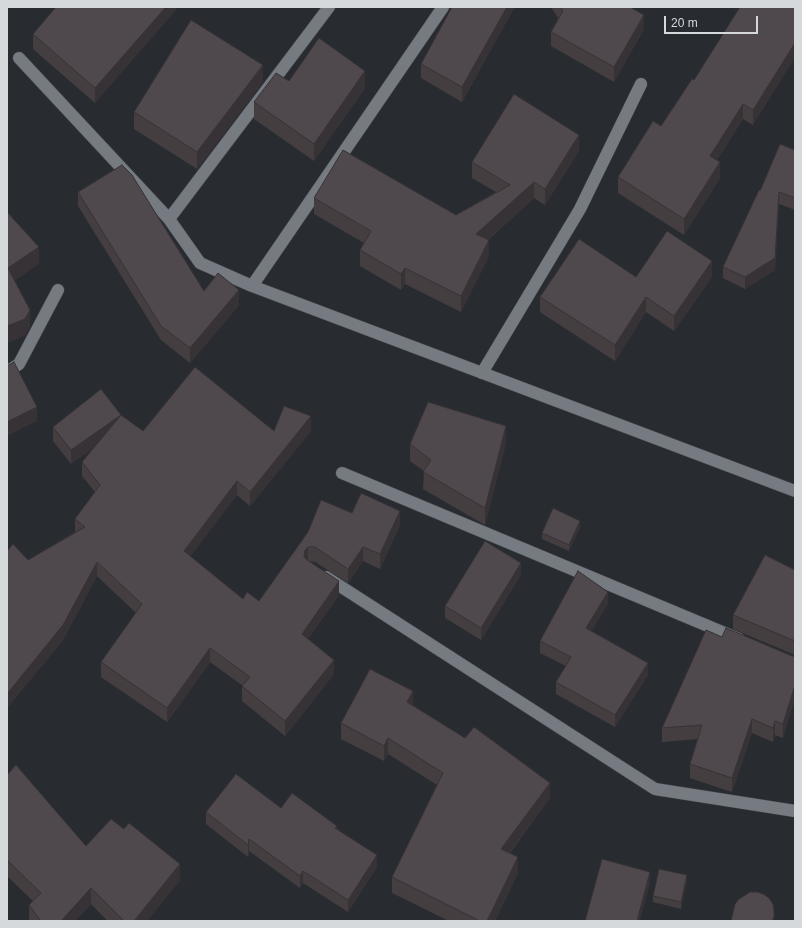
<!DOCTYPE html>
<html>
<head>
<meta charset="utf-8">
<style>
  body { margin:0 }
  #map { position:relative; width:802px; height:928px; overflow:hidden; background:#282c31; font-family:Helvetica,sans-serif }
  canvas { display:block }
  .frame { position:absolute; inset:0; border:8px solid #d6d9dc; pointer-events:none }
  .scale { position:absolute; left:664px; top:16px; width:94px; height:18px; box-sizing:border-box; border:2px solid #d6d9dc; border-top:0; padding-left:5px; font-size:12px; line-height:14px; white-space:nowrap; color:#d6d9dc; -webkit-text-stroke:3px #282c31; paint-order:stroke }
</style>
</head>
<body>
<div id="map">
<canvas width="802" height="928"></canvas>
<div class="frame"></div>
<div class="scale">20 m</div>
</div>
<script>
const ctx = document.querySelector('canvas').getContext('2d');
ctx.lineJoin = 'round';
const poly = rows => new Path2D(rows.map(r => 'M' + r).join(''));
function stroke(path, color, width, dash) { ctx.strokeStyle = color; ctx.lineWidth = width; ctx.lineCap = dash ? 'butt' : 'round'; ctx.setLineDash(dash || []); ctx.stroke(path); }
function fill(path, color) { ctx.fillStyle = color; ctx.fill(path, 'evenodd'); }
const lane = poly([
  [7,372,19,364,58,290]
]);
const street = poly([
  [19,58,169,219,200,263,252,286,795,491],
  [169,219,329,7],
  [252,286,443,7],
  [482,373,580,209,641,84],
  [342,473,739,639],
  [326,577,655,789,795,811]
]);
const wall = poly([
  [178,7,95,103,33,49,33,34],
  [551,7,630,7,644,29,614,82,551,46,551,32,558,18],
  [795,7,753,125,743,119,717,160,720,178,684,235,618,193,618,177,661,126,694,80],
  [513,10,462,102,421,78,421,64],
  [289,81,365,88,314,161,254,119,254,102],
  [263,82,197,169,134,129,134,112],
  [795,150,795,210,779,204,775,270,745,289,723,278,723,267,760,191],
  [579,151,545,205,534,198,488,240,489,256,461,312,405,284,401,290,360,266,360,250,364,243,314,214,314,198,456,215,496,192,472,178,472,162],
  [78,192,204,291,239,305,190,363,161,340,78,206],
  [636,277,712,277,674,331,646,312,615,361,540,312,540,297],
  [121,415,143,431,311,431,250,506,237,495,190,556,243,599,259,601,308,532,352,513,400,525,380,569,363,561,348,583,315,562,309,561,339,595,308,639,334,674,285,736,242,701,242,686,243,686,210,662,167,722,101,677,101,662,136,613,97,576,63,640,7,708,7,551,28,560,75,532,75,519,95,492,82,476,82,462,92,449,71,464,53,441,53,427],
  [506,443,485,525,423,489,424,471,410,461,410,444],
  [580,527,569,551,542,539,542,533],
  [795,570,795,655,733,629,733,615],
  [521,575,481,640,445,618,445,606],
  [608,604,591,631,648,675,615,727,556,694,556,682,566,666,540,653,540,641],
  [722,637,792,656,783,738,775,735,773,742,752,733,732,792,690,778,690,764,698,739,662,742,662,728],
  [413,705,550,798,510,853,518,873,495,921,449,921,392,893,392,877,437,785,388,754,384,761,341,739,341,723],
  [7,775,86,846,180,880,147,921,108,921,91,904,75,921,29,921,29,905,33,901,7,876],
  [281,808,337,828,377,867,348,912,303,883,300,888,249,851,248,857,206,824,206,812],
  [687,881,681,909,653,902,653,896]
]);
const shadedWall = poly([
  [166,7,178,7,95,103,95,88],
  [507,7,518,7,513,10,462,102,462,87],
  [644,15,644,29,614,82,614,67],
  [795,43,795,58,753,125,753,110],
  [263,65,263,82,197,169,197,152],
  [365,71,365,88,314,161,314,144],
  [743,104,743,119,710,171,710,156],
  [579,135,579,151,545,205,545,189],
  [720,162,720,178,684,235,684,219],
  [534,182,534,198,476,250,476,234],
  [779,192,779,204,775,270,745,289,745,277],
  [489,240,489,256,461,312,461,296],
  [39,247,39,264,8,285,8,268],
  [712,261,712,277,674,331,674,316],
  [405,268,405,284,401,290,401,274],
  [239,290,239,305,190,363,190,348],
  [646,297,646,312,615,361,615,345],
  [30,310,30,327,25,336,7,343,7,326],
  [37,407,37,421,7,436,7,422],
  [121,415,121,429,71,464,71,450],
  [311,416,311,431,250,506,250,492],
  [506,426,506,443,485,525,485,508],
  [237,481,237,495,184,565,184,551],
  [400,511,400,525,380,569,380,554],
  [580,521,580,527,569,551,569,545],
  [308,547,308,561,304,571,305,550],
  [363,547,363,561,348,583,348,569],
  [97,562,97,576,63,640,7,708,7,694],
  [521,563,521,575,481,640,481,628],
  [339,581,339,595,302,648,302,634],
  [608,592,608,604,586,640,586,628],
  [210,648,210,662,167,722,167,708],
  [334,660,334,674,285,736,285,721],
  [648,663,648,675,615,727,615,715],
  [795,685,795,699,783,738,783,724],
  [413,691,413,706,407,702],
  [752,719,752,733,732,792,732,778],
  [775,721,775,735,773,742,773,728],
  [388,738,388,754,384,761,384,746],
  [550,783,550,798,501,864,501,849],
  [249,839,249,851,248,857,248,845],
  [377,855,377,867,348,912,348,900],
  [518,857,518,873,495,921,487,921],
  [180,864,180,880,147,921,134,921],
  [303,871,303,883,300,888,300,876],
  [650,872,650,884,640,921,637,921],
  [687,875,687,881,681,909,681,902],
  [91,888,91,904,75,921,61,921],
  [774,911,774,921,772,921]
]);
const building = poly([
  [56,7,166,7,95,88,33,34,56,7],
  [452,7,507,7,462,87,421,64,452,7],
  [560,7,630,7,644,15,614,67,551,32,563,11,560,7],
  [740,7,795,7,795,43,753,110,743,104,710,156,720,162,684,219,618,177,653,121,661,126,692,79,694,80,740,7],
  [191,20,263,65,197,152,134,112,191,20],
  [319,38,365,71,314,144,254,102,276,73,289,81,319,38],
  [514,94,579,135,545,189,534,182,476,234,489,240,461,296,405,268,401,274,360,250,371,231,314,198,343,150,456,215,510,185,472,162,514,94],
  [780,144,795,150,795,198,779,192,775,258,745,277,723,267,759,190,760,191,780,144],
  [122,165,132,175,204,291,218,273,239,290,190,348,161,326,78,192,122,165],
  [7,212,39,247,8,268,30,310,25,319,7,326,7,212],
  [667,231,712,261,674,316,646,297,615,345,540,297,579,239,636,277,667,231],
  [14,362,37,407,7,422,7,366,14,362],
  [195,367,274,431,284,406,311,416,250,492,237,481,184,551,243,599,247,592,259,601,308,532,321,500,352,513,361,493,400,511,380,554,363,547,348,569,315,547,308,547,305,550,304,557,307,560,339,581,302,634,334,660,285,721,242,686,250,677,210,648,167,708,101,662,142,604,97,562,63,625,7,694,7,551,13,544,28,560,85,527,75,519,100,485,82,462,121,415,71,450,53,427,101,389,121,415,143,431,195,367],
  [428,402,506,426,485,508,423,472,431,460,410,444,428,402],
  [553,508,580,521,569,545,542,533,553,508],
  [485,541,521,563,481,628,445,606,485,541],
  [765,555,795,570,795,641,733,615,765,555],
  [578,571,608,592,586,628,648,663,615,715,556,682,571,657,540,641,578,571],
  [726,628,792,656,795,656,795,685,783,724,775,721,773,728,752,719,732,778,690,764,702,725,662,728,706,630,722,637,726,628],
  [370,669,413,691,407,702,465,738,474,727,550,783,501,849,518,857,487,921,480,921,392,877,443,773,388,738,384,746,341,723,370,669],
  [16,765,86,846,111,819,124,829,129,823,180,864,134,921,124,921,91,888,61,921,41,921,29,905,41,893,7,860,7,775,16,765],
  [236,774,281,808,292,793,337,826,335,828,377,855,348,900,303,871,300,876,249,839,248,845,206,812,236,774],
  [602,859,650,872,637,921,585,921,602,859],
  [659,869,687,875,681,902,653,896,659,869],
  [750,892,757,892,763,894,769,898,773,904,774,911,774,917,772,921,731,921,735,904,739,899,750,892]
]);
stroke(lane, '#44474c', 13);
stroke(street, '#44474c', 13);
stroke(lane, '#767b81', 12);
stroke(street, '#767b81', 12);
fill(wall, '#443e41');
fill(shadedWall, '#373235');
fill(building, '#4f484c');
stroke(building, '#373235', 1);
</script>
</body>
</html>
